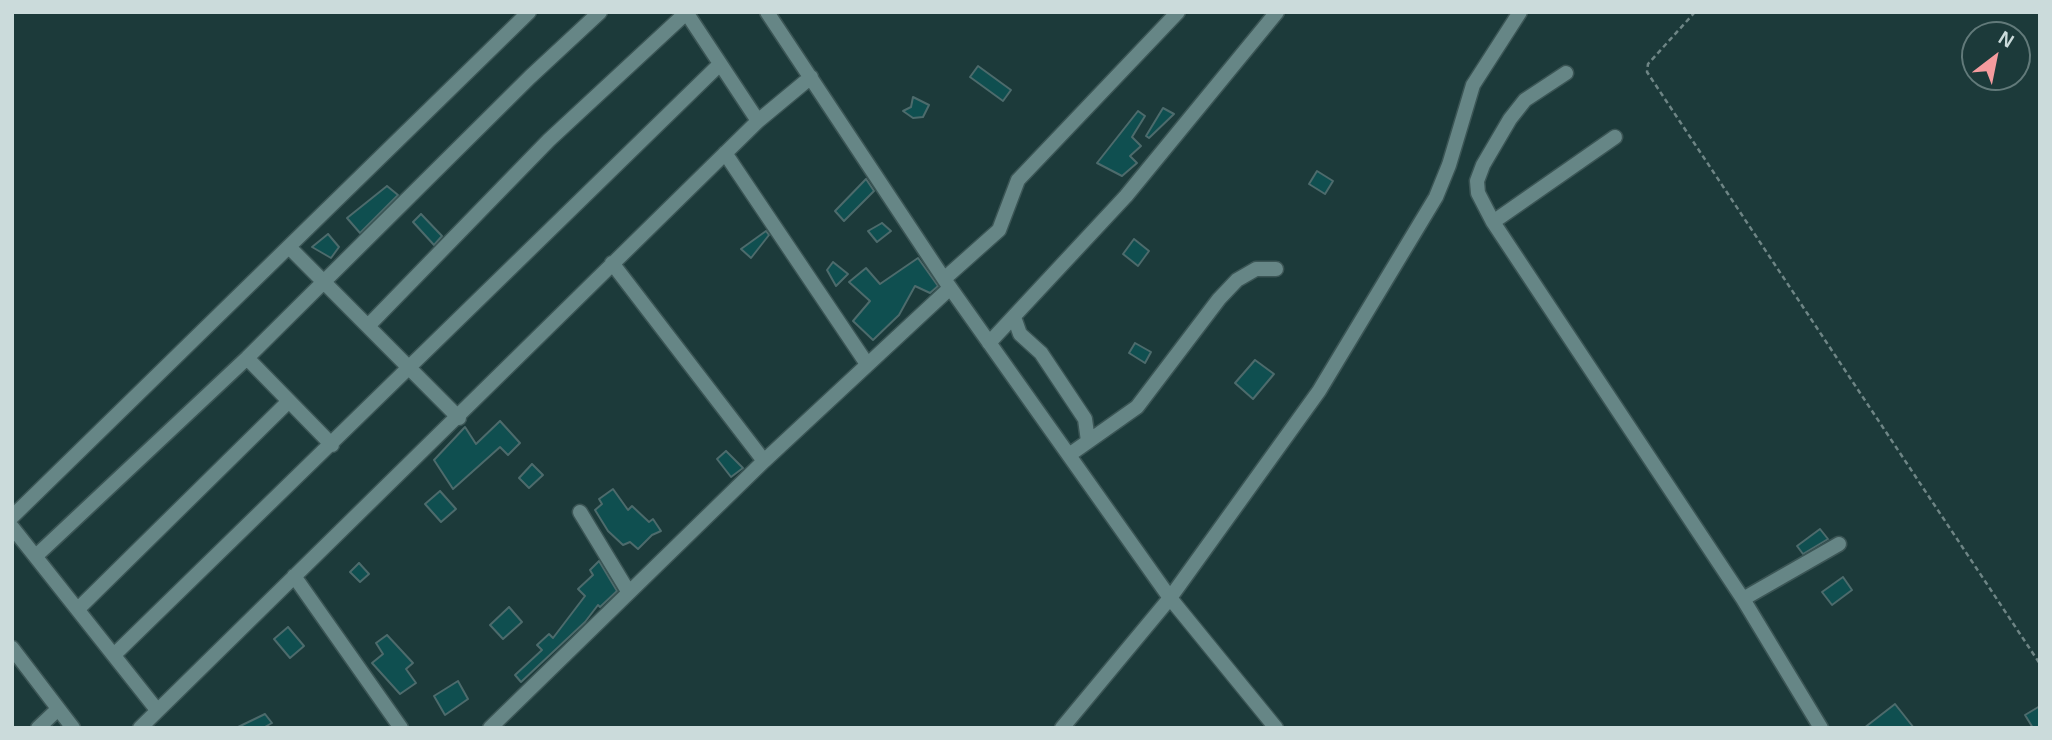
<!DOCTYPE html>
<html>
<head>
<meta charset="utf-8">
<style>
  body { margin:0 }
  #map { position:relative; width:2052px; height:740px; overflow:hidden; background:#1c3a3a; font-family:Arial,sans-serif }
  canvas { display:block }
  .frame { position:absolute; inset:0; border:14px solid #cbdbdb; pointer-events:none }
  .north { position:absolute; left:1961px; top:21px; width:70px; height:70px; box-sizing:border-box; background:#1c3a3a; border:2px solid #627a7a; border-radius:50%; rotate:32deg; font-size:19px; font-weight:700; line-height:28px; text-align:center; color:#cbdbdb }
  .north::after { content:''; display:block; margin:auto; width:24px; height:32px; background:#f59b9e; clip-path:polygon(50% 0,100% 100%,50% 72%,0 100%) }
</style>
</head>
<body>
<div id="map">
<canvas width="2052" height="740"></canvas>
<div class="frame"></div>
<div class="north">N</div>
</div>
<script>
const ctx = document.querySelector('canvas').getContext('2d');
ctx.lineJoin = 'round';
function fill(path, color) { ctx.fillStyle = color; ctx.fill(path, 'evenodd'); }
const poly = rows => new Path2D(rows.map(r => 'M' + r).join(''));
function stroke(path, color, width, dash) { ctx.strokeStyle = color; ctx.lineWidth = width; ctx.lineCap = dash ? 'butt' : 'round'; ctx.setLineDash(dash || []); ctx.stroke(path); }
const building = poly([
  [978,66,1011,90,1003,101,970,77,978,66],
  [913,97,929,105,923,117,913,118,903,111,911,107,913,97],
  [1163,108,1174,114,1149,138,1146,136,1163,108],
  [1138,111,1145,116,1132,137,1141,146,1130,156,1137,163,1122,176,1097,163,1138,111],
  [1317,171,1333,181,1325,194,1309,184,1317,171],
  [866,179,874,191,844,221,835,211,866,179],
  [387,186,398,195,360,233,347,218,387,186],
  [421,214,442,236,434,245,413,222,421,214],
  [882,223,891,231,877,242,868,231,882,223],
  [766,231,769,235,751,258,741,249,766,231],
  [328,234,339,247,331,258,312,247,328,234],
  [1134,239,1149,251,1138,266,1123,254,1134,239],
  [918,258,938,286,930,293,915,286,899,315,873,340,853,321,870,301,849,282,866,268,880,284,918,258],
  [833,262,848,274,836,286,827,270,833,262],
  [1135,343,1151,352,1145,363,1129,353,1135,343],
  [1255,360,1274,374,1253,399,1235,383,1255,360],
  [500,421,520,443,508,455,500,447,453,489,434,460,465,427,476,444,500,421],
  [726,451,743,468,731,477,717,459,726,451],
  [532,464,543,475,529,488,519,478,532,464],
  [613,489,628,510,632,506,649,522,653,519,661,531,652,535,638,549,630,542,623,545,608,531,595,510,602,504,599,499,613,489],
  [440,491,456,509,441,522,425,504,440,491],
  [1820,529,1828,539,1803,554,1797,546,1820,529],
  [599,561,617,591,600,607,598,605,585,622,521,682,515,675,542,650,537,645,549,634,553,638,585,596,578,589,593,575,590,570,599,561],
  [359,563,369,574,360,582,350,572,359,563],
  [1843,577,1852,590,1832,605,1822,592,1843,577],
  [509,607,522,622,503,639,490,625,509,607],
  [288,627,304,646,290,658,274,639,288,627],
  [387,635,413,663,406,669,416,683,400,694,372,663,383,654,376,643,387,635],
  [458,681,468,699,445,715,434,696,458,681],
  [1895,704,1914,728,1864,728,1895,704],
  [2040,706,2040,728,2033,728,2025,715,2040,706],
  [265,714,272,723,263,728,236,728,265,714]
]);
const path = poly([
  [1695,12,1648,64,1647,72,2040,664]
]);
const street = poly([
  [686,12,758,121],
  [767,12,944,279,1170,598,1276,728],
  [1566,73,1525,100,1510,119,1483,165,1477,181,1478,193,1493,222,1743,599,1821,728],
  [725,153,867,364],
  [1493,222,1615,137],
  [289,247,459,418],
  [612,263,764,461],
  [944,279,999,230,1018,180,1178,12],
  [1014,317,1020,334,1041,353,1085,419,1088,441],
  [368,326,549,140,686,13],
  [989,343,1126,196,1277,12],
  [247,358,332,445],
  [1069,455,1137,407,1219,299,1237,280,1256,269,1276,269],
  [580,512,628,591],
  [12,517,529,12],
  [12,527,157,710],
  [37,555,247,358,530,77,600,12],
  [294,576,401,728],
  [1743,599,1839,544],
  [79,608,289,401],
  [12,648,73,728],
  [115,654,720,64],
  [38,728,58,709],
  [140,728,758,121,811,77],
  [490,728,764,461,950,288],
  [1062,728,1170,598,1319,391,1436,197,1449,165,1473,85,1520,12]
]);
fill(building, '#0f4f50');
stroke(building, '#4d6b6c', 2);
stroke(street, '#3b5555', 17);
stroke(path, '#6e8585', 2.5, [5, 3.5]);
stroke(street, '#668686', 14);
</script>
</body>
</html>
